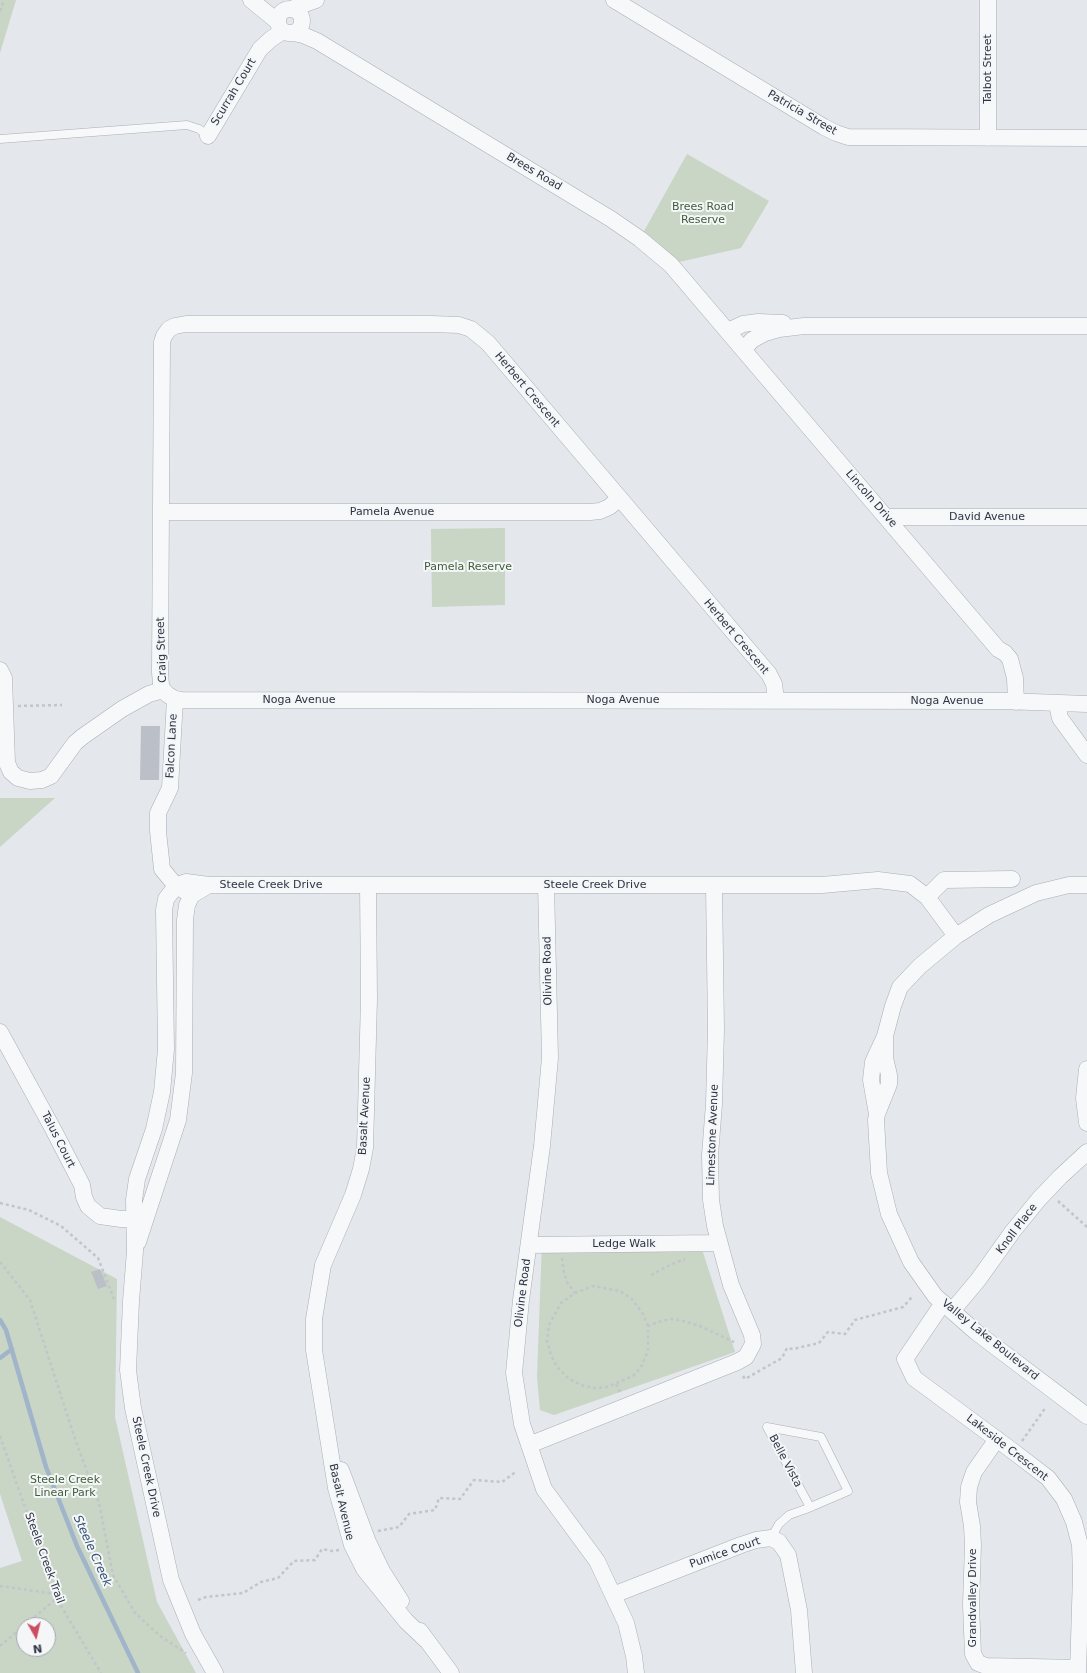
<!DOCTYPE html>
<html>
<head>
<meta charset="utf-8">
<style>
  body { margin:0 }
  #map { position:relative; width:1087px; height:1673px; overflow:hidden; background:#e4e7eb; font-family:"DejaVu Sans",sans-serif }
  canvas { display:block }
  .north { position:absolute; left:16px; top:1617px; width:40px; height:40px; box-sizing:border-box; background:#f4f6f8; border:1px solid #a4a8b0; border-radius:50%; rotate:172deg; font-size:11px; font-weight:700; line-height:16px; text-align:center; color:#2c3443 }
  .north::after { content:''; display:block; margin:auto; width:14px; height:18px; background:#cc4d60; clip-path:polygon(50% 0,100% 100%,50% 72%,0 100%) }
</style>
</head>
<body>
<div id="map">
<canvas width="1087" height="1673"></canvas>
<div class="north">N</div>
</div>
<script>
const ctx = document.querySelector('canvas').getContext('2d');
ctx.lineJoin = 'round';
function fill(path, color) { ctx.fillStyle = color; ctx.fill(path, 'evenodd'); }
const poly = rows => new Path2D(rows.map(r => 'M' + r).join(''));
function stroke(path, color, width, dash) { ctx.strokeStyle = color; ctx.lineWidth = width; ctx.lineCap = dash ? 'butt' : 'round'; ctx.setLineDash(dash || []); ctx.stroke(path); }
function write(font, color, halo, rows, align = 'center') {
  ctx.font = font + ' "DejaVu Sans",sans-serif'; ctx.lineWidth = 4; ctx.setLineDash([]); ctx.textBaseline = 'middle'; ctx.strokeStyle = halo; ctx.fillStyle = color; for (const [text, x, y, turn = 0] of rows) {
    ctx.save(); ctx.translate(x, y); ctx.rotate((+turn || 0) * Math.PI / 180); ctx.textAlign = isNaN(turn) ? turn : align; if (halo) ctx.strokeText(text, 0, 0); ctx.fillText(text, 0, 0); ctx.restore();
  }
}
const green = poly([
  [0,0,16,0,0,53],
  [687,154,769,201,741,248,679,262,643,233],
  [505,528,505,605,432,607,431,529],
  [0,798,55,798,0,847],
  [0,1217,117,1279,115,1417,157,1602,196,1673,0,1673,0,1568,22,1561,0,1494],
  [24,1625,48,1625,48,1649,24,1649],
  [699,1240,735,1352,554,1415,540,1410,537,1377,542,1242]
]);
const stream = poly([
  [0,1320,6,1330,46,1467,77,1546,138,1673],
  [0,1358,12,1349]
]);
const building = poly([
  [141,726,160,726,159,780,140,780],
  [100,1269,107,1286,98,1289,91,1272]
]);
const path = poly([
  [0,11,4,0],
  [18,706,62,705],
  [1058,1201,1087,1227],
  [0,1203,29,1210,61,1226,98,1258,114,1299],
  [562,1258,564,1273,567,1282,575,1293],
  [0,1262,30,1300,76,1442,99,1503,113,1575,135,1613,160,1636,186,1653],
  [651,1275,672,1264,685,1259],
  [648,1326,643,1314,632,1299,620,1291,593,1286,575,1293,561,1303,549,1325,547,1341,551,1355,557,1367,569,1379,584,1386,595,1388,607,1387,633,1376,641,1367,648,1351,648,1326,655,1323,670,1319,680,1320,700,1326,734,1342],
  [743,1376,745,1379,782,1358,787,1348,793,1349,819,1343,828,1332,845,1334,855,1320,903,1307,912,1297],
  [616,1384,621,1394],
  [0,1436,58,1601,101,1673],
  [1022,1441,1046,1407],
  [378,1531,399,1527,409,1514,435,1510,439,1498,460,1499,474,1480,502,1482,517,1471],
  [0,1586,56,1594],
  [198,1600,206,1597,243,1593,261,1582,278,1578,294,1561,315,1560,322,1549,332,1551,339,1550],
  [25,1625,57,1598],
  [0,1646,24,1626]
]);
const service = poly([
  [0,139,187,125,199,129,208,136],
  [771,1538,779,1524,789,1515,806,1509,848,1491,821,1437,767,1427,810,1507]
]);
const minor = poly([
  [251,0,278,22],
  [614,0,824,127,836,133,848,137,1087,138],
  [988,0,988,138],
  '278 21a12 12 0 1 1 24 0a12 12 0 1 1-24 0Z',
  [291,9,316,0],
  [293,33,303,35,317,41,611,219,640,239,671,265,998,649,1005,653,1010,659,1015,678,1016,702],
  [208,136,260,49,271,39,283,31],
  [728,331,743,324,758,322,783,323],
  [744,349,752,340,765,333,779,329,804,326,1087,326],
  [161,512,590,512,600,511,609,507,619,499],
  [886,517,1087,517],
  [0,670,4,678,7,763,11,772,18,778,30,781,42,780,51,776,75,743,82,737,122,709,149,694,163,690],
  [175,699,170,788,158,813,158,831,162,869,176,886,185,891],
  [776,700,774,684,769,674,488,343,471,329,459,325,431,324,186,324,175,326,169,329,164,336,162,342,160,672,161,685,163,690,168,695,175,699,181,700,1005,701,1087,704],
  [1057,704,1060,718,1087,755],
  [368,885,369,999,365,1148,361,1169,353,1195,323,1265,314,1319,314,1350,336,1488,352,1545,364,1569,406,1621,426,1640],
  [546,885,550,1058,542,1146,521,1300,514,1373,522,1424,544,1489,597,1561,626,1623,634,1656,636,1673],
  [927,897,944,880,1012,879],
  [0,1032,53,1129,82,1185,84,1197,88,1206,100,1216,121,1219,134,1219],
  [885,1036,885,1058,889,1075,889,1084,877,1114,876,1120,879,1173,889,1214,911,1262,935,1296,976,1332,1087,1416],
  [1087,1069,1084,1098,1087,1123],
  [877,1114,871,1080,873,1062,885,1036,893,1006,900,987,920,966,956,936,989,915,1036,893,1069,885,1087,885],
  [138,1242,178,1120,184,1073,185,920,187,905,192,895,209,885],
  [529,1245,719,1243],
  [943,1303,905,1359,914,1378,1014,1452,1048,1478,1064,1499,1074,1522,1080,1545,1081,1574,1078,1673],
  [952,1311,978,1280,1013,1231,1039,1199,1060,1177,1087,1152],
  [997,1439,974,1472,969,1487,968,1502,972,1526,973,1545,971,1605,973,1654,978,1663,986,1666,1078,1668],
  [529,1445,737,1362,746,1357,753,1344,752,1335,731,1285,715,1226,711,1200,710,1155,714,1104,716,1029,714,886],
  [341,1470,368,1542,382,1571,401,1601],
  [613,1595,741,1545,756,1540,771,1538,779,1542,788,1555,799,1610,804,1673],
  [420,1631,451,1673],
  [215,1673,193,1634,171,1580,133,1408,128,1370,131,1301,135,1251,134,1200,137,1179,154,1129,162,1092,166,1049,164,910,166,899,176,886,186,882,209,885,822,885,878,880,910,884,927,897,956,936]
]);
const streetNames = [
  ["Talbot Street",988,69,-90],
  ["Scurrah Court",234,92,-59],
  ["Patricia Street",802,113,30],
  ["Brees Road",534,172,31],
  ["Herbert Crescent",527,390,50],
  ["Lincoln Drive",871,499,49],
  ["Pamela Avenue",392,512],
  ["David Avenue",987,517],
  ["Herbert Crescent",736,637,50],
  ["Craig Street",162,650,-92],
  ["Noga Avenue",299,700],
  ["Noga Avenue",623,700],
  ["Noga Avenue",947,701],
  ["Falcon Lane",172,746,-87],
  ["Steele Creek Drive",271,885],
  ["Steele Creek Drive",595,885],
  ["Olivine Road",548,971,-91],
  ["Basalt Avenue",365,1116,-87],
  ["Limestone Avenue",713,1135,-88],
  ["Talus Court",58,1140,63],
  ["Knoll Place",1017,1229,-53],
  ["Ledge Walk",624,1244],
  ["Olivine Road",523,1293,-83],
  ["Valley Lake Boulevard",990,1340,39],
  ["Lakeside Crescent",1007,1448,38],
  ["Belle Vista",785,1461,62],
  ["Steele Creek Drive",146,1467,78],
  ["Basalt Avenue",341,1502,77],
  ["Pumice Court",725,1553,-19],
  ["Steele Creek Trail",44,1558,70],
  ["Grandvalley Drive",973,1598,-90]
];
const parkNames = [
  ["Brees Road",703,207],
  ["Reserve",703,220],
  ["Pamela Reserve",468,567],
  ["Steele Creek",65,1480],
  ["Linear Park",65,1493]
];
const waterNames = [
  ["Steele Creek",92,1551,66]
];
fill(green, '#c9d5c5');
stroke(stream, '#a0b4ca', 4.5);
fill(building, '#bbc0c8');
stroke(service, '#a9aeb5', 9);
stroke(minor, '#a9aeb5', 17);
stroke(path, '#c2c5ca', 2.5, [3, 3]);
stroke(service, '#f7f8fa', 8);
stroke(minor, '#f7f8fa', 16);
write('11px', '#2c3443', '#f4f6f8', streetNames);
write('11px', '#405f39', '#f4f6f8', parkNames);
write('italic 12px', '#365377', '#f4f6f8', waterNames);
</script>
</body>
</html>
